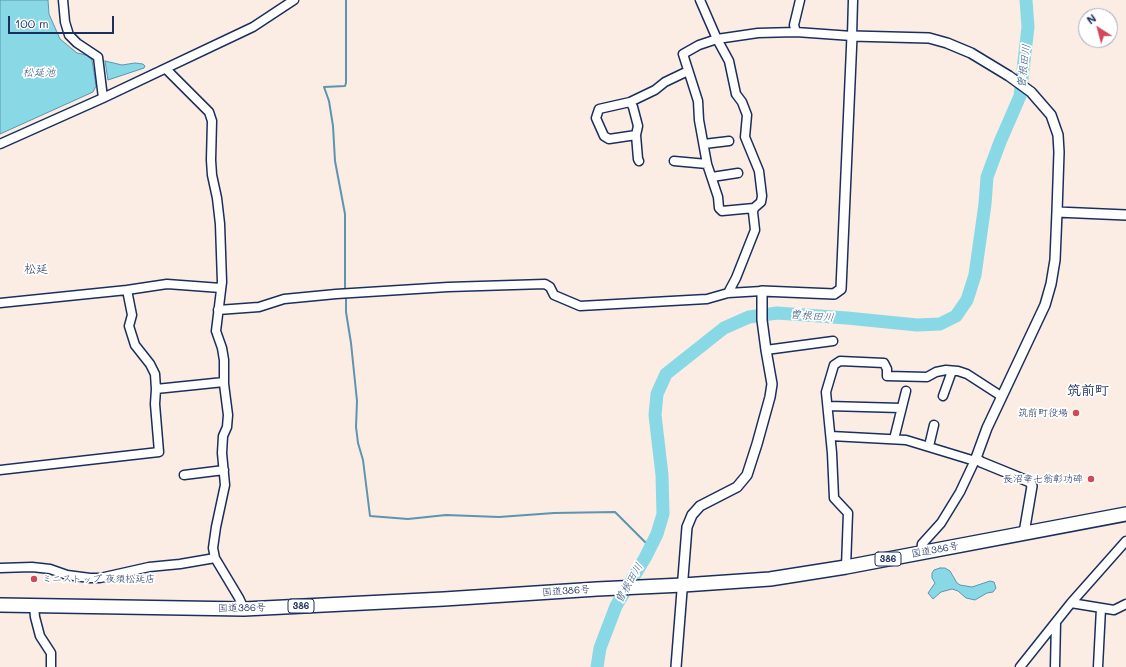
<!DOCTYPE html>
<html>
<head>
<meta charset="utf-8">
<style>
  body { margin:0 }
  #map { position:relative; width:1126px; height:667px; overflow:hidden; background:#fbede3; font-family:Mali,sans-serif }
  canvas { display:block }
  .north { position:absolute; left:1078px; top:8px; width:40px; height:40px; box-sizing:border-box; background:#fff; border:1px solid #a4acbf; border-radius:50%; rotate:324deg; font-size:11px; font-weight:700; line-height:16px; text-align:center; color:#1b2f5e }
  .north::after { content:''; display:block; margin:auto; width:14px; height:18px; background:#d1495b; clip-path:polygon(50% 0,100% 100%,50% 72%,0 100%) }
  .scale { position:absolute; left:8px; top:16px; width:106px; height:18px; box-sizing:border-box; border:2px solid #1b2f5e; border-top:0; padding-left:5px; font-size:12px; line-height:14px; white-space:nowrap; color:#1b2f5e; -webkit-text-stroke:3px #fff; paint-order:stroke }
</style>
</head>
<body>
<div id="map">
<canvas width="1126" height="667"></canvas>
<div class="north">N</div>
<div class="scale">100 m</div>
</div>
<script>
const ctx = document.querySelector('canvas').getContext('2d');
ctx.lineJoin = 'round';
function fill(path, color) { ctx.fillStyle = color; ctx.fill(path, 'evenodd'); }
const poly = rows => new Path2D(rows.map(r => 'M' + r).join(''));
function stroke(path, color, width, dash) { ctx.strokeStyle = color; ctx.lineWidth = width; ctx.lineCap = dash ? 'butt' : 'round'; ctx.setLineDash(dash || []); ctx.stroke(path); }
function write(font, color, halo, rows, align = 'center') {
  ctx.font = font + ' Mali,"Klee One",sans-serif'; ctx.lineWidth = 3.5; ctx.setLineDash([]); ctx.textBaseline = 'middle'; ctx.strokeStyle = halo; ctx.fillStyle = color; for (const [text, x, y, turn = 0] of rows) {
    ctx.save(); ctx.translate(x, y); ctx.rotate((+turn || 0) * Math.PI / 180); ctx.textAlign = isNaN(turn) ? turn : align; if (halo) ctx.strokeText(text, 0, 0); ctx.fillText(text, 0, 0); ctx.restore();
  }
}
const water = poly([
  [0,0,48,0,49,14,60,39,77,53,86,55,92,60,96,86,93,92,0,134,0,0],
  [105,61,122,65,135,63,143,64,145,66,144,68,108,80,105,61],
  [940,568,945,568,950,571,957,583,960,585,972,587,990,581,994,582,996,588,993,592,987,593,975,600,966,598,958,591,952,589,941,592,933,599,928,593,935,583,932,578,932,573,934,570,940,568]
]);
const stream = poly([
  [345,291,345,214,335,161,333,126,329,101,324,87,345,86,346,83,346,0],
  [346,295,346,312,351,343,357,401,356,427,358,443,363,460,370,516,408,519,446,515,499,517,554,513,615,512,650,547]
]);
const river = poly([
  [597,667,600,648,616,606,645,558,657,534,663,514,662,475,655,415,657,394,666,374,724,328,749,317,777,313,847,318,917,325,940,324,956,316,967,300,975,275,985,204,987,177,1000,142,1020,96,1028,27,1026,0]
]);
const minor = poly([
  [63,0,65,22,69,35,77,43,98,57,103,98],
  [700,0,717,39,729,61,736,94,742,102,747,115,745,137,759,171,762,196,761,202,754,208],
  [796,32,794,25,800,0],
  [166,69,209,112,212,121,211,160,212,175,217,198,220,224,222,282,216,331,222,348,224,360,224,384,228,415,227,427,223,436,222,453,225,485,216,527,213,548,215,558,239,598,244,609],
  [630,102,633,107,638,126,636,135,638,159,639,161],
  [636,135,609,139,604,136,596,118,599,109,630,102,655,90,665,82,688,71],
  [0,144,103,98,253,27,294,0],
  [704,144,729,141],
  [674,161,707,164],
  [712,177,738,173],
  [127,290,167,284,221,288],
  [728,293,736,278,755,230,753,212,754,208,722,211,719,208,718,197,707,164,699,120,698,101,683,54,699,45,717,39,758,33,796,32,852,36,853,0],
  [0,303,127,290,132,315,129,326,135,345,150,364,155,374,156,389,155,404,159,452,0,470],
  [218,310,259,307,284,299,336,294,448,287,545,284,550,287,554,295,580,306,707,299,728,293,762,291],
  [766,350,833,341],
  [156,389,224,382],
  [943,396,952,371],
  [828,406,901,408],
  [831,436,906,440,975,461],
  [894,439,906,391],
  [929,446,934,425],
  [184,475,224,470],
  [921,552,922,544,941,523,960,492,976,458],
  [846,567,848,513,834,498,832,453,826,392,834,365,840,361,884,363,887,369,887,376,927,377,936,372,946,370,958,371,967,374,1001,396],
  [0,568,32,567,50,569,67,575,90,578,100,578,149,567,180,564,215,558],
  [1071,603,1114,610,1126,604],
  [34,606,35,617,40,636,51,653,51,667],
  [1020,667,1071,603,1126,541],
  [1055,667,1056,622],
  [1098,667,1101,608]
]);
const tertiary = poly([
  [1057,212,1126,215],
  [676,667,687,527,692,515,700,506,737,487,747,475,757,444,770,397,772,384,766,350,762,320,762,291,834,294,841,289,852,36,929,38,947,43,971,53,1009,76,1031,92,1051,115,1058,135,1059,152,1057,212,1055,260,1051,284,1045,305,987,428,976,458,981,462,1030,482,1032,486,1024,533]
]);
const trunk = poly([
  [0,605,244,609,444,599,597,589,683,585,770,579,846,567,1126,514]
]);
const markers = [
  [1076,413,4,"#d1495b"],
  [1091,479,4,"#d1495b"],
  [34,579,4,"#d1495b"]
];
const shields = [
  [888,559,26],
  [301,606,26]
];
const shieldNames = [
  ["386",888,559],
  ["386",301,606]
];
const poiNames = [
  ["筑前町役場",1068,413],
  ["長沼幸七翁彰功碑",1083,479],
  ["ミニストップ 夜須松延店",42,579,"left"]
];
const streetNames = [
  ["国道386号",935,550,-10],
  ["国道386号",566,591,-4],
  ["国道386号",242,608,-1]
];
const waterNames = [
  ["曽根田川",1024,66,-83],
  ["松延池",39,73],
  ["曽根田川",812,316,5],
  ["曽根田川",629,583,-60]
];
const quarterNames = [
  ["松延",36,269]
];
const districtNames = [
  ["筑前町",1088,391]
];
fill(water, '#89d8e6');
stroke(water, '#5d94b0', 1);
stroke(stream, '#5d94b0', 2);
stroke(river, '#89d8e6', 13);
stroke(minor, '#1b2f5e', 11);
stroke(tertiary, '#1b2f5e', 12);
stroke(trunk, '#1b2f5e', 16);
stroke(minor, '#fff', 8);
stroke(tertiary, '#fff', 9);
stroke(trunk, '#fff', 13);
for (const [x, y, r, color] of markers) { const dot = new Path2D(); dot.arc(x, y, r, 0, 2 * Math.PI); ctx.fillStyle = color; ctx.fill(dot); stroke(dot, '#fff', 1.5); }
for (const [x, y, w] of shields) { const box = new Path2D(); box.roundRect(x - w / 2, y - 7, w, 14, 3); ctx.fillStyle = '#fff'; ctx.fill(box); stroke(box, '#1b2f5e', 1); }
write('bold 9px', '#1b2f5e', null, shieldNames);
write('10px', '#1b2f5e', '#fff', poiNames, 'right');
write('10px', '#1b2f5e', '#fff', streetNames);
write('italic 11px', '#365980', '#fff', waterNames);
write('12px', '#1b2f5e', '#fff', quarterNames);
write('bold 14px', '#1b2f5e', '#fff', districtNames);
</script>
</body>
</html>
